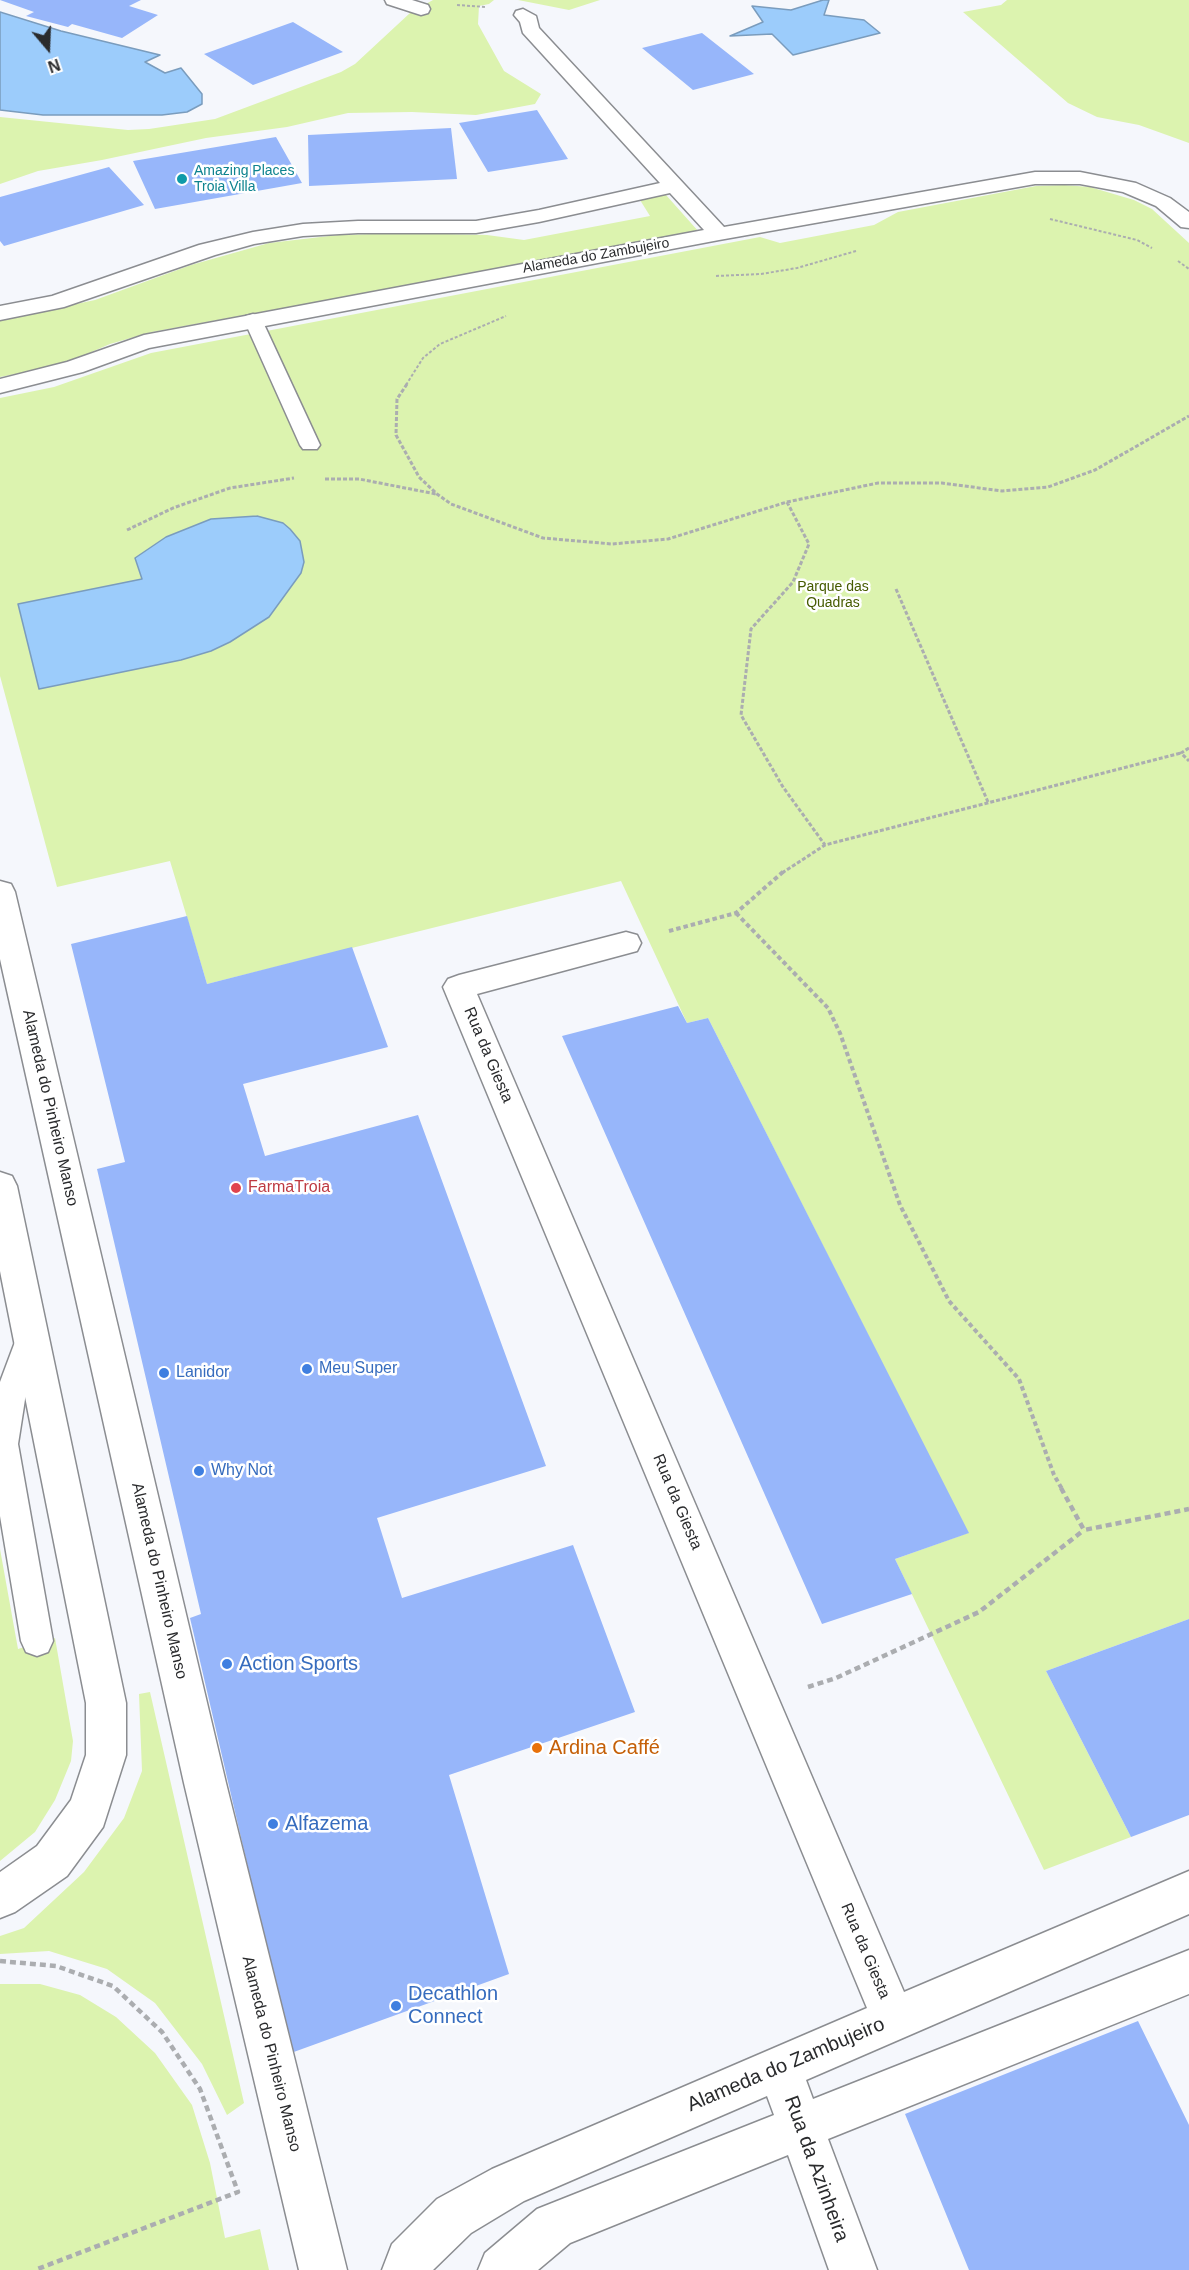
<!DOCTYPE html>
<html>
<head>
<meta charset="utf-8">
<style>
  body { margin:0 }
  #map { position:relative; width:1189px; height:2270px; overflow:hidden; background:#f5f7fc; font-family:Helvetica,sans-serif }
  canvas { display:block }
  .north { position:absolute; left:18px; top:18px; width:60px; height:60px; -webkit-text-stroke:4px #fff; paint-order:stroke; rotate:161deg; font-size:16px; font-weight:700; line-height:24px; text-align:center; color:#2a2b2d }
  .north::after { content:''; display:block; margin:auto; width:21px; height:27px; background:#2a2b2d; clip-path:polygon(50% 0,100% 100%,50% 72%,0 100%) }
</style>
</head>
<body>
<div id="map">
<canvas width="1189" height="2270"></canvas>
<div class="north">N</div>
</div>
<script>
const ctx = document.querySelector('canvas').getContext('2d');
ctx.lineJoin = 'round';
function fill(path, color) { ctx.fillStyle = color; ctx.fill(path, 'evenodd'); }
const poly = rows => new Path2D(rows.map(r => 'M' + r).join(''));
function stroke(path, color, width, dash) { ctx.strokeStyle = color; ctx.lineWidth = width; ctx.lineCap = dash ? 'butt' : 'round'; ctx.setLineDash(dash || []); ctx.stroke(path); }
function write(font, color, halo, rows, align = 'center') {
  ctx.font = font + ' Helvetica,sans-serif'; ctx.lineWidth = 5; ctx.setLineDash([]); ctx.textBaseline = 'middle'; ctx.strokeStyle = halo; ctx.fillStyle = color; for (const [text, x, y, turn = 0] of rows) {
    ctx.save(); ctx.translate(x, y); ctx.rotate((+turn || 0) * Math.PI / 180); ctx.textAlign = isNaN(turn) ? turn : align; if (halo) ctx.strokeText(text, 0, 0); ctx.fillText(text, 0, 0); ctx.restore();
  }
}
const green = poly([
  [433,0,494,0,489,4,479,6,478,24,504,71,541,94,535,104,476,115,412,112,348,113,287,127,206,138,102,160,38,171,0,184,0,117,128,130,149,129,215,119,341,72,355,64,410,13],
  [518,0,600,0,569,10],
  [1007,0,1189,0,1189,143,1139,125,1097,117,1068,103,963,12,1001,5],
  [1064,185,1090,187,1134,200,1152,209,1189,243,1189,1619,1046,1671,1131,1837,1044,1870,895,1559,968,1533,708,1018,687,1023,621,881,207,984,170,861,57,887,0,676,0,398,54,387,151,353,760,237,780,243,874,225,898,212,1036,186],
  [666,195,699,232,152,332,110,344,80,357,47,368,0,377,0,320,95,300,191,265,269,243,338,235,407,233,487,235,524,240,650,216,640,200],
  [0,1549,18,1649,55,1638,73,1741,71,1761,55,1800,35,1832,0,1861],
  [150,1692,244,2103,227,2115,202,2064,155,2003,107,1969,49,1951,0,1954,0,1936,24,1928,84,1872,124,1818,142,1771,139,1694],
  [0,1984,40,1984,80,1995,116,2017,155,2053,192,2105,210,2163,225,2238,260,2229,269,2270,0,2270]
]);
const water = poly([
  [823,0,829,0,824,15,864,20,880,33,793,55,772,34,730,36,763,22,752,6,791,10,823,0],
  [0,12,61,31,160,55,145,62,165,73,181,68,202,94,202,104,187,112,162,115,43,115,0,110,0,12],
  [257,516,283,523,290,529,300,541,304,562,301,573,269,617,230,642,211,651,181,660,39,689,18,604,142,579,135,558,166,537,211,519,257,516]
]);
const building = poly([
  [0,0,141,0,129,6,158,15,122,38,72,24,68,27,26,16,34,12],
  [293,22,343,52,253,85,204,54],
  [702,33,754,74,693,90,642,48],
  [537,110,568,159,488,172,459,123],
  [451,128,457,179,309,186,308,135],
  [276,137,302,183,155,209,133,161],
  [109,167,144,205,4,246,0,241,0,197],
  [187,916,207,984,352,947,388,1047,243,1084,265,1156,418,1115,546,1466,377,1518,402,1598,573,1545,635,1712,449,1775,509,1974,291,2053,190,1618,201,1614,97,1169,125,1162,71,944],
  [678,1006,687,1023,708,1018,969,1533,895,1559,912,1594,822,1624,562,1036],
  [1189,1619,1189,1815,1131,1837,1046,1671],
  [1138,2021,1189,2125,1189,2270,969,2270,905,2114]
]);
const pathFar3 = poly([
  [457,5,486,7],
  [1050,219,1137,240,1152,248],
  [1178,261,1189,269],
  [716,276,761,274,797,268,856,251],
  [406,385,423,358,440,344,506,316]
]);
const pathFar2 = poly([
  [407,384,397,399,396,435,419,477,437,494,451,504,543,538,612,544,668,539,787,502,878,483,942,483,1002,491,1048,487,1095,470,1189,416],
  [325,479,359,479,436,494],
  [787,502,809,544,793,582,751,629,741,715,783,787,825,845],
  [127,530,173,508,230,488,294,478],
  [896,589,988,802],
  [1189,748,1181,753,1189,761],
  [782,873,825,845,1181,753]
]);
const pathFar1 = poly([
  [736,913,828,1008,840,1033,900,1205,949,1301,1019,1379,1054,1475,1062,1489],
  [669,931,736,913,784,871]
]);
const path = poly([
  [1061,1488,1084,1530,1189,1509],
  [808,1687,836,1678,979,1612,1084,1530],
  [0,1961,56,1966,113,1986,162,2032,200,2089,238,2192,35,2270]
]);
const lane = poly([
  [253,314,260,316,262,320,320,445,317,449,303,449,300,445,244,320,246,316,253,314],
  [31,1322,41,1326,46,1335,26,1393,18,1444,53,1641,48,1652,37,1656,26,1652,21,1641,0,1516,0,1382,21,1326,31,1322]
]);
const street = poly([
  [385,0,412,0,428,5,430,9,428,13,421,15,387,4,385,0],
  [523,9,536,16,539,28,724,227,1035,172,1080,172,1136,183,1170,198,1189,212,1189,228,1181,227,1156,206,1123,192,1080,184,1035,184,719,240,149,348,83,372,0,393,0,379,67,362,144,335,704,230,670,193,539,222,476,233,358,233,303,236,254,244,215,255,64,307,0,320,0,306,52,296,199,245,253,232,303,224,358,221,476,221,539,210,660,183,523,33,520,22,514,15,516,11,523,9],
  [0,881,11,884,15,892,226,1783,347,2270,299,2270,184,1783,0,959,0,881],
  [626,932,637,935,641,943,637,951,477,994,904,1992,1189,1871,1189,1914,806,2080,813,2099,1189,1950,1189,1994,828,2139,877,2270,829,2270,788,2155,570,2243,538,2270,478,2270,485,2253,537,2209,774,2115,767,2096,524,2201,471,2233,433,2270,382,2270,392,2244,437,2199,492,2169,867,2008,443,987,448,979,459,975,626,932],
  [0,1172,12,1176,17,1186,126,1703,126,1755,103,1827,67,1876,15,1912,0,1918,0,1872,37,1846,71,1800,86,1755,86,1703,0,1271,0,1172]
]);
const markers = [
  [182,179,6,"#0f9aa8"],
  [236,1188,6,"#e0444e"],
  [307,1369,6,"#3f7fe0"],
  [164,1373,6,"#3f7fe0"],
  [199,1471,6,"#3f7fe0"],
  [227,1664,6,"#3f7fe0"],
  [537,1748,6,"#e8710a"],
  [273,1824,6,"#3f7fe0"],
  [396,2006,6,"#3f7fe0"]
];
const farCulturenames = [
  ["Amazing Places",194,171],
  ["Troia Villa",194,187]
];
const farStreetnames = [
  ["Alameda do Zambujeiro",596,256,-10]
];
const farParknames = [
  ["Parque das",833,587],
  ["Quadras",833,603]
];
const streetNames = [
  ["Rua da Giesta",488,1055,67],
  ["Alameda do Pinheiro Manso",50,1108,77],
  ["Rua da Giesta",677,1502,67],
  ["Alameda do Pinheiro Manso",159,1581,77],
  ["Rua da Giesta",865,1951,67],
  ["Alameda do Pinheiro Manso",271,2054,76]
];
const healthNames = [
  ["FarmaTroia",248,1188]
];
const shopNames = [
  ["Meu Super",319,1369],
  ["Lanidor",176,1373],
  ["Why Not",211,1471]
];
const nearShopnames = [
  ["Action Sports",239,1664],
  ["Alfazema",285,1824],
  ["Decathlon",408,1994],
  ["Connect",408,2017]
];
const nearFoodnames = [
  ["Ardina Caffé",549,1748]
];
const nearStreetnames = [
  ["Alameda do Zambujeiro",786,2065,-23],
  ["Rua da Azinheira",816,2169,70]
];
fill(green, '#dcf3af');
fill(water, '#9cccfb');
stroke(water, '#7a9cbd', 1.5);
fill(building, '#97b6fa');
stroke(lane, '#8b8d91', 3);
stroke(street, '#8b8d91', 3);
stroke(pathFar3, '#abadb0', 2, [3, 2]);
stroke(pathFar2, '#abadb0', 3, [4, 2]);
stroke(pathFar1, '#abadb0', 4, [4.5, 3]);
stroke(path, '#abadb0', 4.5, [6, 4]);
fill(lane, '#fff');
fill(street, '#fff');
for (const [x, y, r, color] of markers) { const dot = new Path2D(); dot.arc(x, y, r, 0, 2 * Math.PI); ctx.fillStyle = color; ctx.fill(dot); stroke(dot, '#fff', 2); }
write('14px', '#0d838f', '#fff', farCulturenames, 'left');
write('14px', '#2a2b2d', '#fff', farStreetnames);
write('14px', '#465b01', '#fff', farParknames);
write('16px', '#2a2b2d', '#fff', streetNames);
write('16px', '#be3a42', '#fff', healthNames, 'left');
write('16px', '#366cbe', '#fff', shopNames, 'left');
write('20px', '#366cbe', '#fff', nearShopnames, 'left');
write('20px', '#c56008', '#fff', nearFoodnames, 'left');
write('20px', '#2a2b2d', '#fff', nearStreetnames);
</script>
</body>
</html>
